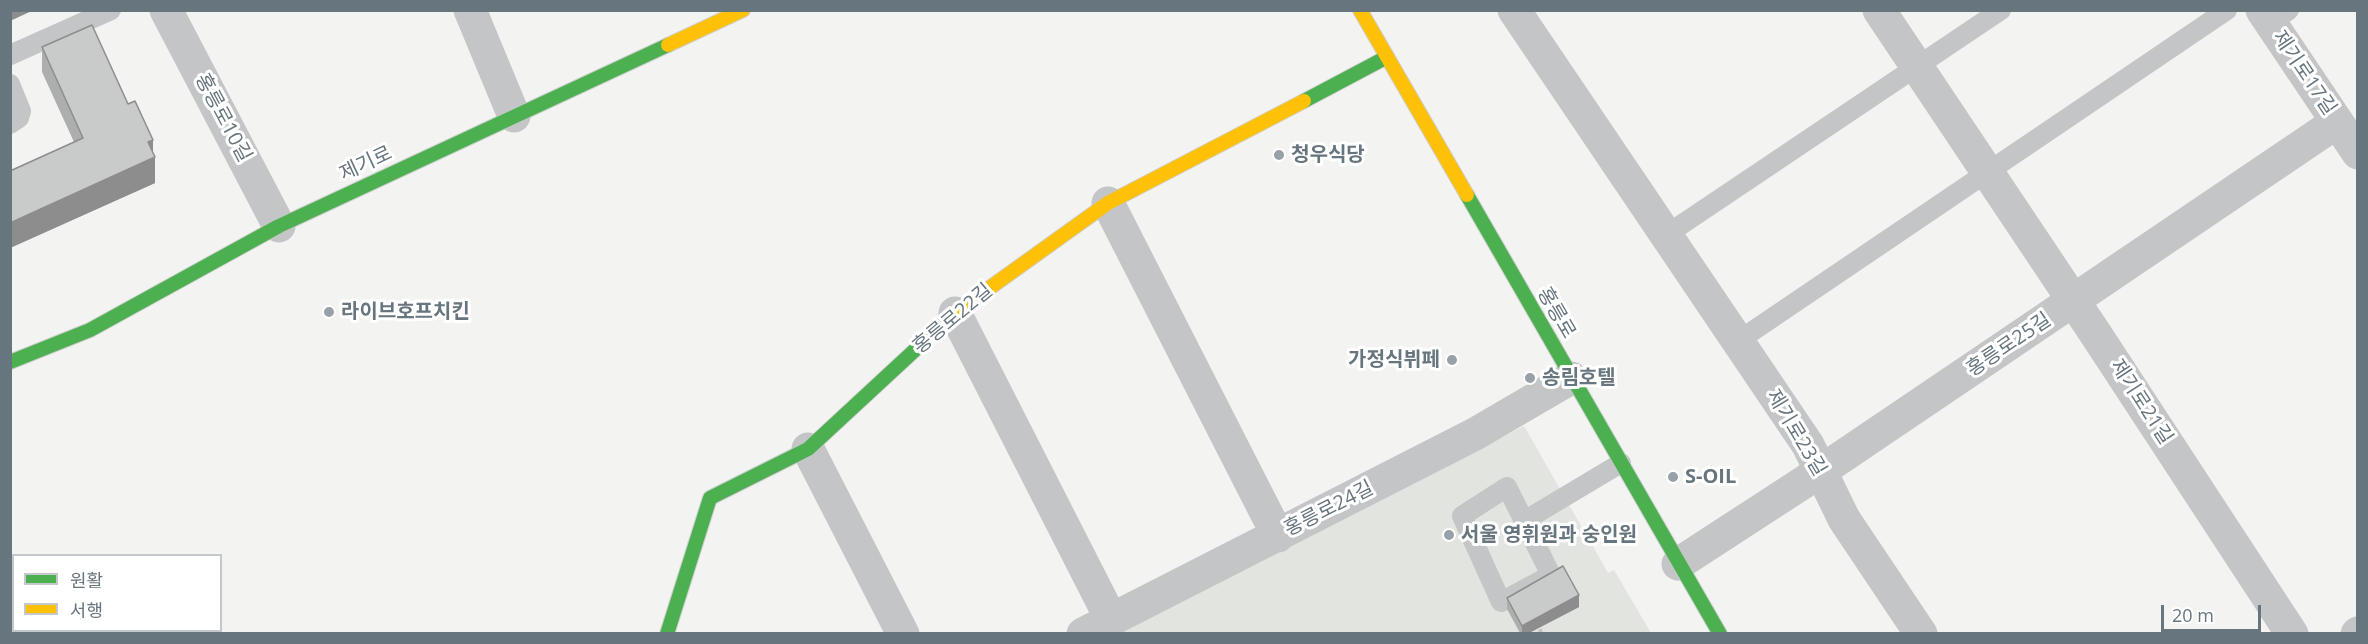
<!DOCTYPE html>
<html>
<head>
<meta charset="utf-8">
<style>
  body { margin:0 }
  #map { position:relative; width:2368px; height:644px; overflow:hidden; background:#f3f3f2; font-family:"Open Sans","Noto Sans KR",sans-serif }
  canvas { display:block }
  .frame { position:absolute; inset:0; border:12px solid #67757e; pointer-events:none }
  .legend { position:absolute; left:12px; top:554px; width:210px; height:78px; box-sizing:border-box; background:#fff; border:2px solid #c2c8cb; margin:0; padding:8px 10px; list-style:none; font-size:18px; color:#67757e }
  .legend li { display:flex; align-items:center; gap:12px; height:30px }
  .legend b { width:30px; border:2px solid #c2c8cb }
  .scale { position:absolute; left:2161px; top:605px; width:100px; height:27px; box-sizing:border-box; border:3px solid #67757e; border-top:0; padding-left:8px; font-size:18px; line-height:21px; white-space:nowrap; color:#67757e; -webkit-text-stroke:4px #fff; paint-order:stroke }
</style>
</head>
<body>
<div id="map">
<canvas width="2368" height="644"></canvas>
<div class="frame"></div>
<ul class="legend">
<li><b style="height:8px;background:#4caf50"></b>원활</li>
<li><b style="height:8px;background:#ffc107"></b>서행</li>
</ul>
<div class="scale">20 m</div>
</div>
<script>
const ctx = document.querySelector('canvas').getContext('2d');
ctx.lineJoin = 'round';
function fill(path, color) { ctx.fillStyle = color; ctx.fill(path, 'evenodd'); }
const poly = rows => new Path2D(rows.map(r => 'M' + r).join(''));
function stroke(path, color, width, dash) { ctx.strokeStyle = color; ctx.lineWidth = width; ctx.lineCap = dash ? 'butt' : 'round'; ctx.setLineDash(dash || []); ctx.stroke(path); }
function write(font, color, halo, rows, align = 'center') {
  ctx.font = font + ' "Open Sans","Noto Sans KR",sans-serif'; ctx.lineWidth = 6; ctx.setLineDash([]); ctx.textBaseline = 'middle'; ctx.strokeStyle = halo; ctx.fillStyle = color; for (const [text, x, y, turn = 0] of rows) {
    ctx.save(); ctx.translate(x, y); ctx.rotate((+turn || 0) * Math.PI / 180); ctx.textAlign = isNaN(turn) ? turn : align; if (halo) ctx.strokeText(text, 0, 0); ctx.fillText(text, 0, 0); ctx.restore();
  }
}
const green = poly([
  [1524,426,1608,573,1614,570,1651,633,1116,634]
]);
const path = poly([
  [1537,624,1542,634]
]);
const lane = poly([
  [2271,23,2289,10],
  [10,55,111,10],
  [10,84,21,111,19,118,10,124],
  [1666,235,2001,10],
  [1738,341,2227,10],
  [1507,487,1551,575,1501,602,1462,516,1507,487],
  [1524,521,1621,463]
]);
const street = poly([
  [166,10,279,226],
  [470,10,514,116],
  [1514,10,1808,445,1844,519,1921,634],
  [1879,10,2097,336,2292,634],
  [2262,10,2358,153],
  [1108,203,1278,536],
  [955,313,1111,619],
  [808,449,903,634],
  [1678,564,1821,471,2337,122],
  [1083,634,1475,434,1571,378],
  [2357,634,2358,633]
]);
const fast = poly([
  [1304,101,1387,57],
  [1467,195,1720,634],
  [10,362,90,330,279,226,668,45],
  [667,634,710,498,808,449,956,312]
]);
const slow = poly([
  [1360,10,1467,195],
  [668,45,743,10],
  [956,312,1108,203,1304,101]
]);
const wall = poly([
  [42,47,128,104,153,154,155,183,10,248,10,171,74,142,42,72],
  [1507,598,1579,607,1529,633,1520,633,1507,609]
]);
const shadedWall = poly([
  [10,10,34,10,10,21],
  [153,140,153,158,155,157,155,183,10,248,10,223],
  [1579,595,1579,607,1529,633,1522,633,1522,626]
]);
const building = poly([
  [92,25,128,104,135,101,153,140,148,142,155,157,10,223,10,171,83,138,42,47,92,25],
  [1563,566,1579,595,1522,626,1507,598,1563,566]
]);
const markers = [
  [1279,155,6,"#98a1a7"],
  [329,312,6,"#98a1a7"],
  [1452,360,6,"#98a1a7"],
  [1530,378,6,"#98a1a7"],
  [1673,477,6,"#98a1a7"],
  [1449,535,6,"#98a1a7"]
];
const streetNames = [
  ["제기로17길",2304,73,56],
  ["홍릉로10길",223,118,62],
  ["제기로",366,164,-25],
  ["홍릉로",1556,313,60],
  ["홍릉로22길",953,319,-40],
  ["홍릉로25길",2009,345,-34],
  ["제기로21길",2141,402,57],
  ["제기로23길",1796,433,59],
  ["홍릉로24길",1329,509,-27]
];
const poiNames = [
  ["청우식당",1291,155],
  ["라이브호프치킨",341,312],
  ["가정식뷔페",1440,360,"right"],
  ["송림호텔",1542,378],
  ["S-OIL",1685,477],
  ["서울 영휘원과 숭인원",1461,535]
];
fill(green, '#e2e4e0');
stroke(fast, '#cecfcf', 16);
stroke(slow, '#cecfcf', 16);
stroke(path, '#c3c3c3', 4, [3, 3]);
stroke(lane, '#c4c5c6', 20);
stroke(street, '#c4c5c6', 33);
stroke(fast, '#4caf50', 14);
stroke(slow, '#ffc107', 14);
fill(wall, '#adaeae');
fill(shadedWall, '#8d8d8d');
fill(building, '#c9caca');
stroke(building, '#8d8d8d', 1.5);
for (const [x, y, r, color] of markers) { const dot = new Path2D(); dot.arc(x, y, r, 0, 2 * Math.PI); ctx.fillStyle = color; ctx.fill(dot); stroke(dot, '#fff', 2); }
write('20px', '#67757e', '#fff', streetNames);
write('bold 20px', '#67757e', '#fff', poiNames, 'left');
</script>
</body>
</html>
